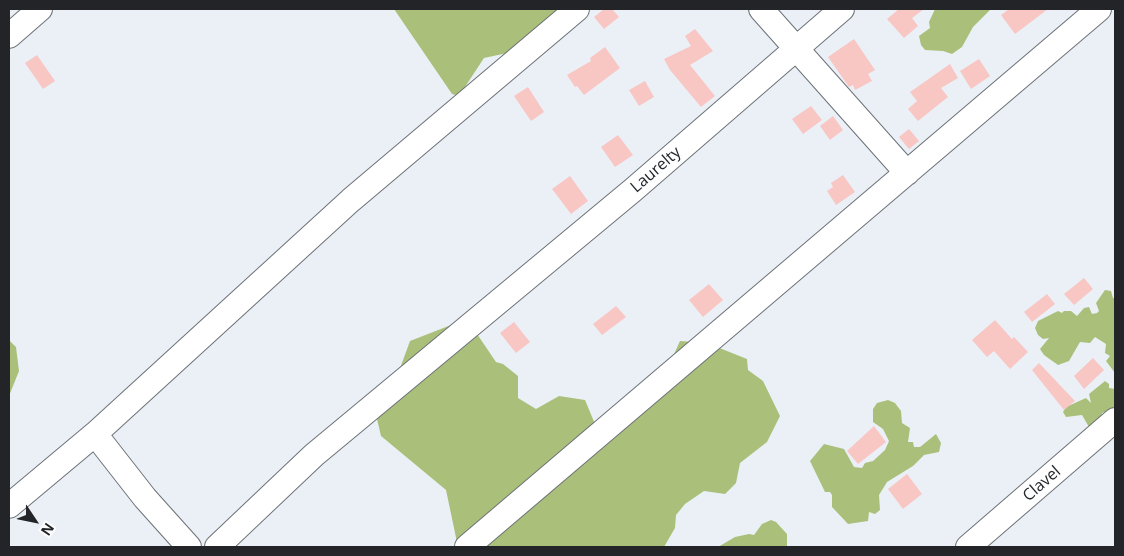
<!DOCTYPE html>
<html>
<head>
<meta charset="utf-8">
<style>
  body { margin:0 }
  #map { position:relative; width:1124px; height:556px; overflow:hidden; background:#ebf0f7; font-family:"Open Sans",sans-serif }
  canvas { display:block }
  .frame { position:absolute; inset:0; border:10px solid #222427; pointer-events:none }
  .north { position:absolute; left:10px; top:496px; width:50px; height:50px; -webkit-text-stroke:4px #fcfdfe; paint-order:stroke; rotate:124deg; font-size:14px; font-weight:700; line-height:20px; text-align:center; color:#222427 }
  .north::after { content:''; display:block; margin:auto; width:18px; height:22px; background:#222427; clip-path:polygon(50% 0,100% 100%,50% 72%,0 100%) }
</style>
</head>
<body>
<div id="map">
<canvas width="1124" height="556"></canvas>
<div class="frame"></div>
<div class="north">N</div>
</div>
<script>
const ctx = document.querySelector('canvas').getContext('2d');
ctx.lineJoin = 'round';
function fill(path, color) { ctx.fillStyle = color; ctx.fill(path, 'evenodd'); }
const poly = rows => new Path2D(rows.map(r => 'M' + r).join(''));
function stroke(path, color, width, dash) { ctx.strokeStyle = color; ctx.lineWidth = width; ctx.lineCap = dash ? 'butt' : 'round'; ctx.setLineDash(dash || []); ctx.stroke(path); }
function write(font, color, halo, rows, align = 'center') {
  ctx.font = font + ' "Open Sans",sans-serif'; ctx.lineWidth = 4; ctx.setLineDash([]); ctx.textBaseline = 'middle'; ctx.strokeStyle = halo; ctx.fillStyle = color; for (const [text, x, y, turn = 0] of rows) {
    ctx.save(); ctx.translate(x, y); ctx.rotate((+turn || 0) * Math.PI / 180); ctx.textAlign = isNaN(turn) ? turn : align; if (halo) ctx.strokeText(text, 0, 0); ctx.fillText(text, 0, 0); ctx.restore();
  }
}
const forest = poly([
  [394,9,570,9,512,52,484,58,459,96,452,94],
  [935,9,991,9,973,27,962,47,952,54,943,51,925,50,921,45,919,36,930,28,929,22],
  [1105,290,1111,291,1113,298,1115,298,1115,373,1106,361,1110,356,1105,353,1106,344,1095,337,1090,343,1080,342,1069,361,1058,365,1044,355,1040,349,1049,338,1043,339,1038,335,1035,328,1038,321,1058,311,1062,313,1064,311,1071,311,1077,316,1084,308,1089,307,1092,314,1097,313,1099,311,1096,303],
  [451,325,473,328,496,362,503,364,518,376,518,398,536,409,559,396,585,400,595,424,666,372,680,341,707,343,747,359,748,370,763,381,780,416,767,442,740,463,736,483,725,494,704,491,685,504,676,515,675,528,664,547,458,547,446,490,381,436,376,415,399,371,410,341],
  [9,340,16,347,19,371,9,396],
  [1105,381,1109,384,1109,388,1115,389,1115,409,1102,413,1101,424,1089,427,1082,415,1066,417,1063,412,1066,407,1086,398,1091,403,1089,394],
  [888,400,895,403,901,411,902,423,910,428,908,442,913,442,914,447,920,447,936,434,941,443,939,452,924,455,913,466,887,482,879,495,880,510,875,514,869,512,868,521,848,524,832,507,832,495,830,492,825,492,810,461,824,444,844,449,854,467,862,468,865,463,873,461,885,450,889,441,883,429,873,422,873,409,877,403],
  [771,520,776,522,787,534,787,547,718,547,735,537,749,534,754,535,762,524]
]);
const building = poly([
  [604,9,612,9,619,17,604,29,594,17],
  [899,9,924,9,912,18,918,26,904,38,887,19],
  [1009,9,1048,9,1015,34,1001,15],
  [695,29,713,51,690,65,715,96,701,107,670,70,664,59,691,46,685,36],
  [854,39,875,70,868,74,872,81,855,90,853,85,849,87,828,57],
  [605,47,620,68,584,95,577,86,575,87,567,75,591,61,590,58],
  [37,55,55,81,43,89,25,63],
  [979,59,990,76,971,89,960,71],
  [950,64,958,78,941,88,948,97,918,121,908,109,917,101,910,92],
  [645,81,654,97,639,106,629,90],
  [528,87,544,112,531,121,514,96],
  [811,106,822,120,803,134,792,119],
  [833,116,843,130,830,140,820,126],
  [909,129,919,141,909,149,899,137],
  [618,135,633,155,615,167,601,147],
  [843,175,855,192,836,205,827,191,833,187,831,183],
  [570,176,588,201,571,214,552,189],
  [1084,278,1093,289,1074,305,1064,294],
  [709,284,723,300,703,317,689,300],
  [1047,294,1055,304,1032,322,1024,312],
  [616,306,626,317,602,335,593,324],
  [995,320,1012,339,1014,337,1028,352,1010,369,994,351,987,357,972,340],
  [514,322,530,342,516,353,500,333],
  [1093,358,1104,370,1084,389,1074,376],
  [1039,363,1075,401,1064,410,1032,370],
  [874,426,886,442,858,464,847,451],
  [907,474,922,494,903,509,888,489]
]);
const minor = poly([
  [761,9,907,173],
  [9,36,40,9],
  [95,434,145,498,189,547],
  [9,506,95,434,351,200,577,9],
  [217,547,314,455,633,190,842,9],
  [467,547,1099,9],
  [968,547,1115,420]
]);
const streetNames = [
  ["Laurelty",656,170,-41],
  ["Clavel",1042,484,-41]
];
fill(forest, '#aac07a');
fill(building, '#f8c6c3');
stroke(minor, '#6d7277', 26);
stroke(minor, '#fff', 24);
write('16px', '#222427', '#fcfdfe', streetNames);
</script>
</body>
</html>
